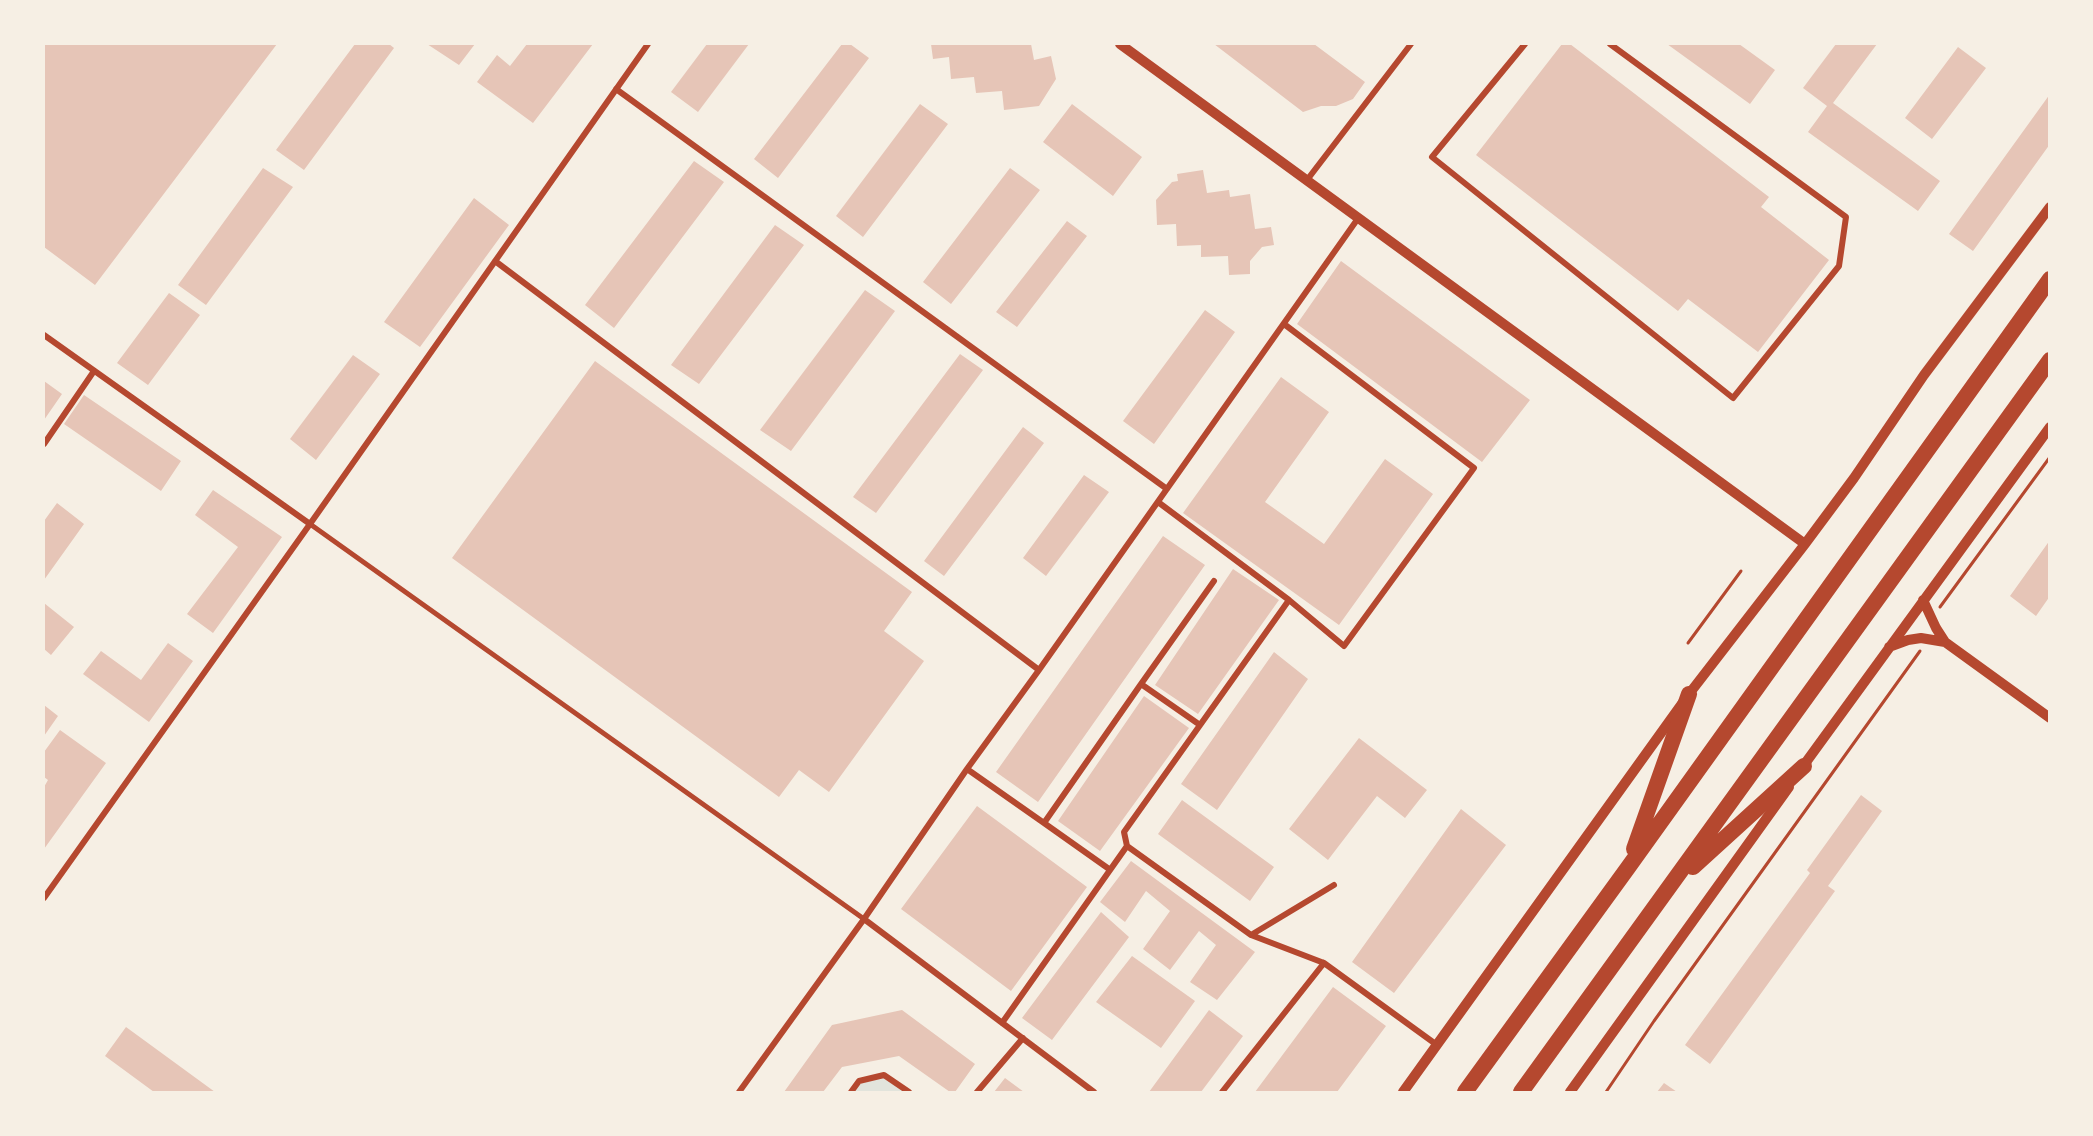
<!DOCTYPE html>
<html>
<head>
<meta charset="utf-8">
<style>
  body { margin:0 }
  #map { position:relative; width:2093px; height:1136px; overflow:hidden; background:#f6efe4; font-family:Overpass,sans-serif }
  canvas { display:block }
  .frame { position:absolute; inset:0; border:45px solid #f6efe4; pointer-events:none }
</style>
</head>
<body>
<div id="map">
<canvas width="2093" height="1136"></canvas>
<div class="frame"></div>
</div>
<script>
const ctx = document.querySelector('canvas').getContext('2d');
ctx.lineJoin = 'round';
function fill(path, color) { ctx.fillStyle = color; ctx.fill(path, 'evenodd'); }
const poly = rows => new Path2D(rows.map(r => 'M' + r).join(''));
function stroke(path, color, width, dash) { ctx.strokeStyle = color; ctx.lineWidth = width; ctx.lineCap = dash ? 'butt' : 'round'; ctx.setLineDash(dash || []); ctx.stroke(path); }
const green = poly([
  [884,1075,908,1092,851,1092,859,1081]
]);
const building = poly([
  [44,44,277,44,95,285,44,247],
  [355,44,389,44,394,48,304,170,276,150],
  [427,44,475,44,459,65],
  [527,44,593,44,533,123,477,82,497,55,510,66],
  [707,44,749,44,698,112,671,92],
  [842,44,850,44,869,58,778,178,754,159],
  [931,44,1031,44,1034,60,1051,56,1056,79,1039,106,1004,110,1002,91,976,93,974,77,951,79,949,57,933,59],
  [1214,44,1314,44,1365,82,1353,99,1336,106,1321,106,1303,112],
  [1562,44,1570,44,1769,197,1761,207,1829,260,1758,352,1688,299,1678,311,1476,155],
  [1667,44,1739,44,1775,70,1750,104],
  [1836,44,1877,44,1833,103,1940,181,1918,211,1808,132,1827,106,1803,88],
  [1958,47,1986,68,1932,139,1905,118],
  [2050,94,2050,144,1973,251,1949,234],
  [920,104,948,124,863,237,836,216],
  [1072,104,1142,157,1113,196,1043,142],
  [694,161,724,182,614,328,585,305],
  [263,168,293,187,206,305,178,285],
  [1010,168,1040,190,951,304,923,282],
  [1203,170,1207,193,1229,190,1230,197,1250,194,1255,229,1271,227,1274,245,1262,247,1250,261,1250,274,1229,275,1228,256,1201,257,1201,245,1177,246,1176,224,1157,225,1156,200,1172,182,1178,181,1177,174],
  [474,198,509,225,420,347,384,322],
  [1067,221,1087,236,1017,327,996,312],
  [775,225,804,245,699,384,671,365],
  [1341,261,1530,400,1482,462,1297,324],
  [865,290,895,311,791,451,760,430],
  [169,293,200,315,148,385,117,363],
  [1205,310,1235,332,1154,444,1123,421],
  [960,354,983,370,876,513,853,497],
  [353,355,380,374,316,460,290,439],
  [595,361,912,592,884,631,924,661,829,792,799,770,779,797,452,558],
  [1281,377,1329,412,1265,502,1324,544,1385,459,1433,494,1339,625,1183,513],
  [44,381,62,394,44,420],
  [84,395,181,461,161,491,64,424],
  [1023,427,1044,443,944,576,924,561],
  [1084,475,1109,492,1046,576,1023,558],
  [213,490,282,537,213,633,187,614,238,547,195,515],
  [57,503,84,524,44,580,44,521],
  [1163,536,1205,565,1038,802,996,772],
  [2050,540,2050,596,2036,616,2010,596],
  [1233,569,1279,600,1198,714,1155,685],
  [44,603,74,627,51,655,44,649],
  [168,643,193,661,149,722,83,674,101,651,141,680],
  [1274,652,1308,679,1217,810,1181,784],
  [1144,696,1189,728,1100,851,1058,821],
  [44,705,58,716,44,736],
  [60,730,106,763,44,849,44,787,48,780,44,777,44,752],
  [1359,738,1427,790,1405,818,1377,796,1328,860,1289,829],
  [1861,795,1882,811,1828,886,1835,891,1710,1064,1685,1045,1810,873,1807,870],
  [1182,800,1274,867,1250,901,1158,834],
  [977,806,1087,887,1011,991,901,909],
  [1461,809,1506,845,1394,993,1352,962],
  [1131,861,1255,952,1217,1000,1190,982,1216,945,1199,931,1170,970,1143,949,1170,911,1146,891,1125,922,1100,902],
  [1101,912,1129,937,1052,1040,1022,1018],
  [1132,956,1195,1001,1161,1048,1096,1002],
  [1333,987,1386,1026,1337,1092,1255,1092],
  [902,1010,975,1064,955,1092,950,1092,899,1056,842,1067,823,1092,784,1092,832,1025],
  [1209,1010,1243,1036,1201,1092,1149,1092],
  [126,1027,215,1092,154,1092,105,1056],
  [1005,1078,1024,1092,994,1092],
  [1664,1083,1677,1092,1657,1092]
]);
const path = poly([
  [1940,607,2050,457],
  [1688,643,1741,571],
  [1606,1092,1654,1021,1920,651]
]);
const pedestrian = poly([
  [310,524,864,919]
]);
const minor = poly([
  [1525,44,1432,157,1733,398,1839,266,1846,217,1610,44],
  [616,89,1167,489],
  [1307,180,1411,44],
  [495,261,1039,670],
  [1284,324,1474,468,1344,646,1289,600],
  [44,335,310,524],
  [44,444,94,371],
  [1200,725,1141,684,1214,581],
  [967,769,1044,823],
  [1127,846,1251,935,1334,885],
  [1109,869,1044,823,1141,684],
  [44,898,310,524,648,44],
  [864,919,1094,1092],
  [1251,935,1324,963],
  [1002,1023,1127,846,1124,832,1289,600,1158,502],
  [739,1092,864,919,967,769,1039,670,1359,217],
  [851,1092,859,1081,884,1075,909,1092],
  [977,1092,1023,1038],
  [1222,1092,1324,963,1437,1045]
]);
const tertiary = poly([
  [1120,44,1805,544],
  [1923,600,1936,628,1945,642,2050,718],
  [1889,647,1908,640,1921,638,1945,642],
  [1801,769,2050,427],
  [1403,1092,1689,694,1805,544,1854,478,1924,375,2050,207],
  [1570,1092,1789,787]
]);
const trunk = poly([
  [1634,849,1689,694],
  [1693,867,1804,766],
  [1465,1092,1627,869,2050,279],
  [1521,1092,2050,360]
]);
fill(green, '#e2e4dc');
fill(building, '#e6c5b7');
stroke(path, '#b5482f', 3);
stroke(pedestrian, '#b5482f', 5);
stroke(minor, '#b5482f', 6);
stroke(tertiary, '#b5482f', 10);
stroke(trunk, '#b5482f', 16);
</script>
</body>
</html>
